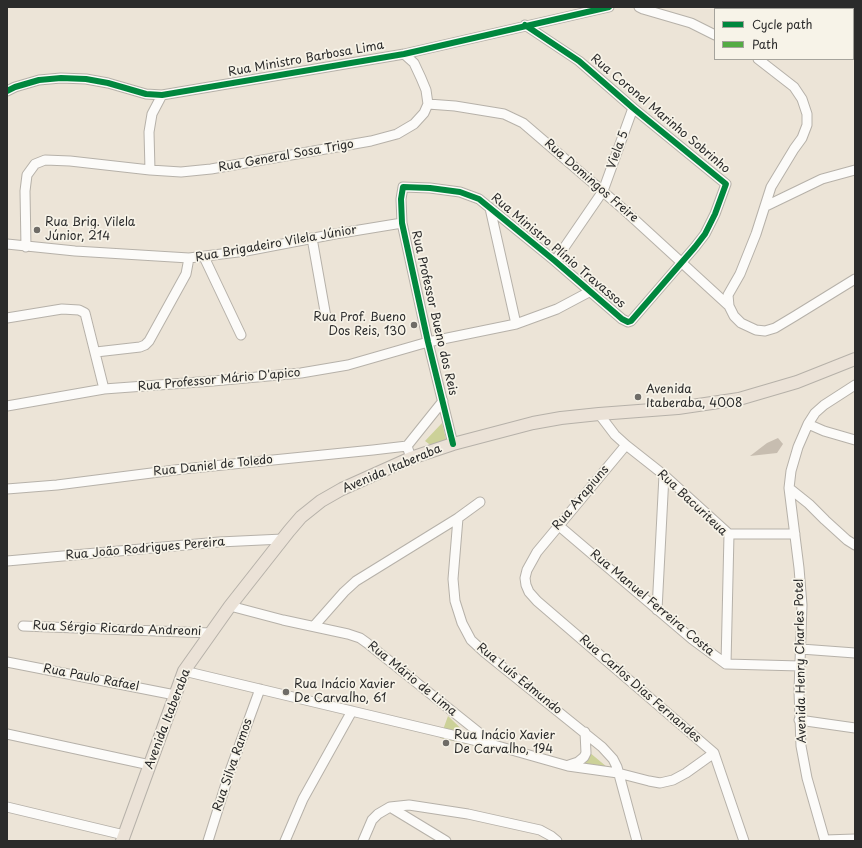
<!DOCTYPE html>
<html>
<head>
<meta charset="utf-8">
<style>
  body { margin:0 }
  #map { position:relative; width:862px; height:848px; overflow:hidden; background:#ece4d7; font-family:"Playpen Sans",sans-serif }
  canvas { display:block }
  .frame { position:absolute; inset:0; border:8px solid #2b2b2b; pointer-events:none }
  .legend { position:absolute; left:714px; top:8px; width:140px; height:52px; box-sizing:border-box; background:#f7f3e8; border:1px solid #a5a39c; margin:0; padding:5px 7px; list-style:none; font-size:12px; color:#2b2b2b }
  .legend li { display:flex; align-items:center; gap:8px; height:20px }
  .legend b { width:20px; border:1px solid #a5a39c }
</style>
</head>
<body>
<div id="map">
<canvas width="862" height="848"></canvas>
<div class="frame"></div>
<ul class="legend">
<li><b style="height:5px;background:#00873e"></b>Cycle path</li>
<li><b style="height:5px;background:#54ab44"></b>Path</li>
</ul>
</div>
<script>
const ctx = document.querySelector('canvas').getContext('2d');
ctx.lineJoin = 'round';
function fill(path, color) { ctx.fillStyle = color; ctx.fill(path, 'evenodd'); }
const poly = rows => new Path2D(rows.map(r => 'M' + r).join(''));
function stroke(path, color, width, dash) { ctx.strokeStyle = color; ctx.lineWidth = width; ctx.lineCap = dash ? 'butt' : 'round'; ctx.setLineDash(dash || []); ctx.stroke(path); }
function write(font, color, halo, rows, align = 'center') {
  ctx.font = font + ' "Playpen Sans",sans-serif'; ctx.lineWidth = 3.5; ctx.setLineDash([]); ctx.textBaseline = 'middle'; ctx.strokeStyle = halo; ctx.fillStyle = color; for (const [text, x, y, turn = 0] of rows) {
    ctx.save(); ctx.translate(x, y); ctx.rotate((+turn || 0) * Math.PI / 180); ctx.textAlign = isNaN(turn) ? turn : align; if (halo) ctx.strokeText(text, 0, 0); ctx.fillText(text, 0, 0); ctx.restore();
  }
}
const green = poly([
  [442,423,447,443,433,447,425,441],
  [448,716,480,747,440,738],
  [589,752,607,767,606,770,582,764]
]);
const building = poly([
  [778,438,783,444,777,453,750,456,767,443]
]);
const minor = poly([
  [639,7,643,9,691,23,715,35],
  [835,7,837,9],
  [765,9,771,7],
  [853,31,855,34],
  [758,59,794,87,802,99,807,114,807,125,802,138,794,149,771,187,756,234,740,274,728,295,729,306,734,316,741,323,756,330,765,331,775,328,795,316,855,279],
  [7,91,15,87,39,80,61,78,86,79,108,83,146,94,162,95,404,54,609,7],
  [162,95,152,114,149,132,150,170,181,172,211,169,371,141,397,134,414,124,424,113,428,104,426,90,421,78,414,63,404,54],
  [428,104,455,106,504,114,523,123,622,208,729,306],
  [766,206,822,179,855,170],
  [490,208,516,324],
  [312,238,326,317],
  [7,244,75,251,189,258,246,251,335,234,402,223],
  [26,247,25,191,27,175,35,164,45,160,70,161,150,170],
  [204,257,241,335],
  [555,261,603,191,633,108],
  [7,318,62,309,79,310,85,313,104,389],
  [96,352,140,347,145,345,149,341,186,274,189,258],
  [7,406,104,389,213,381,301,373,348,365,428,342,516,324,557,309,589,292],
  [599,414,615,435,626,445,664,475,729,534,726,664],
  [808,424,824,431,855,440],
  [453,444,428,342,402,223,401,199,403,187,430,188,460,192,479,199,555,261,622,319,628,322,631,321,695,247,705,234,715,214,726,184,633,108,579,61,525,25],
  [626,445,537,552,527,570,525,578,526,585,529,592,537,601,714,753,744,841],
  [407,446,443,401],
  [789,488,809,504,825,520,847,540,855,545],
  [7,489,57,485,183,469,373,450,407,446,411,458],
  [458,518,453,579,455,601,462,623,471,640,484,652,602,747,613,759,617,767,637,841],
  [558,525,692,639,726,664,800,666],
  [729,534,795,534],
  [7,561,219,542,283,539],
  [230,606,283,620,348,634,360,638,367,643,492,743],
  [657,610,664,475],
  [23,626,211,633],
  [314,626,344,592,356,581,458,518,480,502],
  [801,649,855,653],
  [7,662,175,695],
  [184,671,494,745,568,766,618,773,649,781,660,783,673,780,686,773,714,753],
  [799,720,855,728],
  [7,734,150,765],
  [569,765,578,762,584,757,586,753,585,732],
  [7,807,124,835],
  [390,807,446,841],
  [825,840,855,839],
  [208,841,230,771,260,689],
  [285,841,303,799,352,711],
  [363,841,372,820,378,814,390,807,409,805,468,814,540,830,551,836,557,841],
  [825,841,807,778,801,746,799,691,802,605,799,568,789,488,791,471,798,447,808,424,815,413,824,405,855,385]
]);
const major = poly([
  [122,841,184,671,230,606,289,531,301,517,321,501,342,489,411,458,453,444,533,423,561,418,599,414,678,408,739,399,797,382,855,359]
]);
const quiet = poly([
  [765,9,771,7]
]);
const cycleway = poly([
  [7,91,15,87,39,80,61,78,86,79,108,83,146,94,162,95,404,54,609,7],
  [453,444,428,342,402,223,401,199,403,187,430,188,460,192,479,199,555,261,622,319,628,322,631,321,695,247,705,234,715,214,726,184,633,108,579,61,525,25]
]);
const markers = [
  [37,230,4,"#6f6c67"],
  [414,325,4,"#6f6c67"],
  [638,397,4,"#6f6c67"],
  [286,692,4,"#6f6c67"],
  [446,743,4,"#6f6c67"]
];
const streetNames = [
  ["Rua Ministro Barbosa Lima",306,59,-10],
  ["Rua Coronel Marinho Sobrinho",660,114,40],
  ["Viela 5",618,150,-70],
  ["Rua General Sosa Trigo",286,156,-10],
  ["Rua Domingos Freire",591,181,41],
  ["Rua Brigadeiro Vilela Júnior",276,244,-10],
  ["Rua Ministro Plínio Travassos",558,251,40],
  ["Rua Professor Bueno dos Reis",434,313,77],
  ["Rua Professor Mário D'apico",219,380,-5],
  ["Rua Daniel de Toledo",213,466,-6],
  ["Avenida Itaberaba",392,469,-23],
  ["Rua Arapiuns",581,498,-50],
  ["Rua Bacuriteua",692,503,43],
  ["Rua João Rodrigues Pereira",145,549,-5],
  ["Rua Manuel Ferreira Costa",652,603,40],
  ["Rua Sérgio Ricardo Andreoni",117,629,2],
  ["Avenida Henry Charles Potel",801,661,-91],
  ["Rua Paulo Rafael",91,678,11],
  ["Rua Mário de Lima",412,679,39],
  ["Rua Luís Edmundo",519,679,39],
  ["Rua Carlos Dias Fernandes",640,689,41],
  ["Avenida Itaberaba",168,719,-69],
  ["Rua Silva Ramos",233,765,-71]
];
const poiNames = [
  ["Rua Brig. Vilela",45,223],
  ["Júnior, 214",45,237],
  ["Rua Prof. Bueno",406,318,"right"],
  ["Dos Reis, 130",406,332,"right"],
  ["Avenida",646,390],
  ["Itaberaba, 4008",646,404],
  ["Rua Inácio Xavier",294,685],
  ["De Carvalho, 61",294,699],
  ["Rua Inácio Xavier",454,736],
  ["De Carvalho, 194",454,750]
];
fill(green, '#ccd198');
fill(building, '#c7bdb0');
stroke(minor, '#b6b1a9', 11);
stroke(major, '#b6b1a9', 14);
stroke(minor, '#fcfbf9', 9);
stroke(major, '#ebe2d7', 12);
stroke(quiet, '#54ab44', 5, [10, 5]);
stroke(cycleway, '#00873e', 6);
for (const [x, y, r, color] of markers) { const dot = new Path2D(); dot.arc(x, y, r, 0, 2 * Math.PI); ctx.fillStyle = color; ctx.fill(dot); stroke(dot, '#f7f3e8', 1.5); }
write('12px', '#2b2b2b', '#f7f3e8', streetNames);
write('12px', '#2b2b2b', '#f7f3e8', poiNames, 'left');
</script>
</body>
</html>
